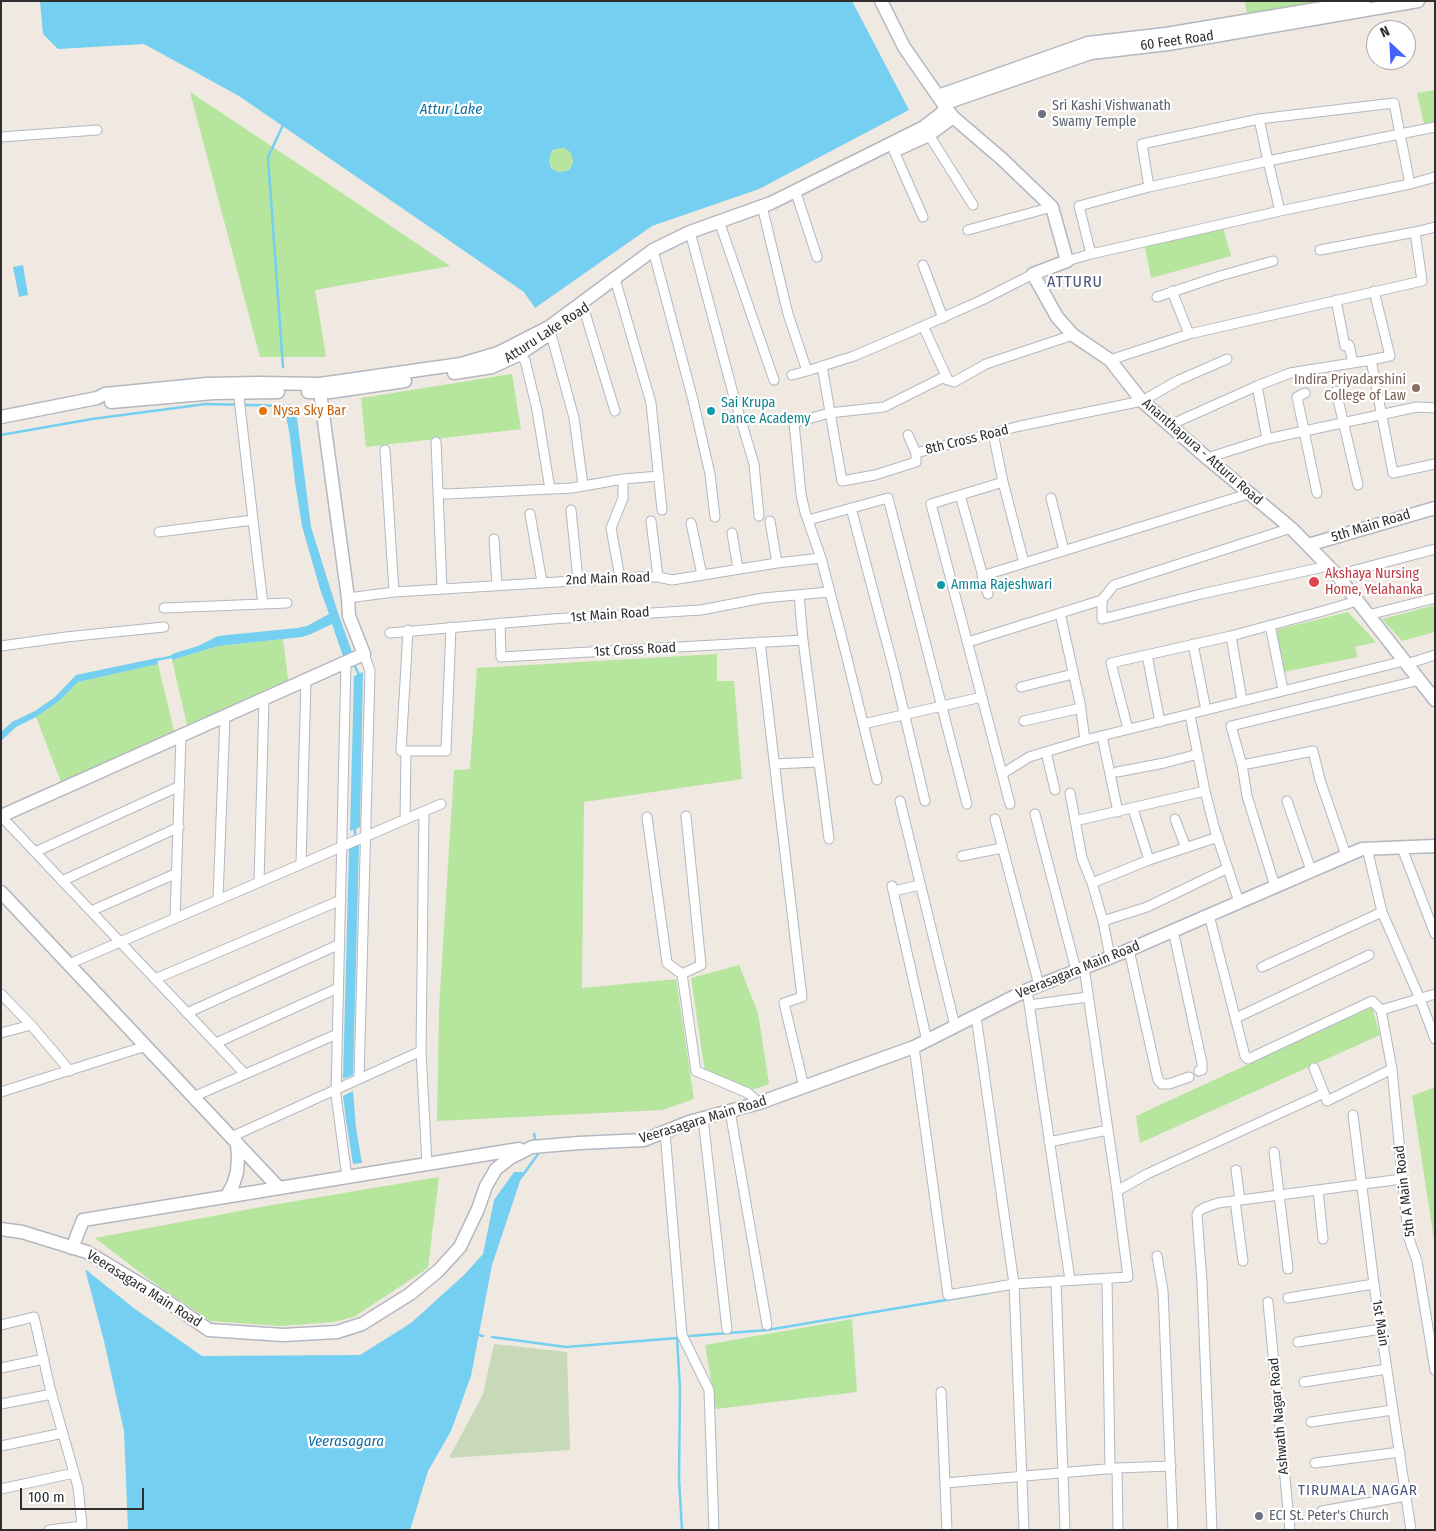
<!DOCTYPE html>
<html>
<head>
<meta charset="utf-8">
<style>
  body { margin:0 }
  #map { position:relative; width:1436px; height:1531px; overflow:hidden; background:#efe9e1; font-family:"Fira Sans Condensed",sans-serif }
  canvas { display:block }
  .frame { position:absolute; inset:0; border:2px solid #2e2e2e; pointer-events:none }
  .north { position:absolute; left:1366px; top:20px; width:50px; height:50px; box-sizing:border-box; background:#fff; border:1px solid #ababab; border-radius:50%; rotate:335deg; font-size:14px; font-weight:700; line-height:20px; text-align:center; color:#2e2e2e }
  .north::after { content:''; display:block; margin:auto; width:18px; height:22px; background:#4264fb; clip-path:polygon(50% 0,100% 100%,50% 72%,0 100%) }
  .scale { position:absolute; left:20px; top:1488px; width:124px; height:22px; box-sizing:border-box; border:2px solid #2e2e2e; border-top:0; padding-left:6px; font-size:15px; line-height:18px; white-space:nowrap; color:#2e2e2e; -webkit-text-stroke:4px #fff; paint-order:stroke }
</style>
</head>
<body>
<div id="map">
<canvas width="1436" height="1531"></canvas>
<div class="frame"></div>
<div class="north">N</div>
<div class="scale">100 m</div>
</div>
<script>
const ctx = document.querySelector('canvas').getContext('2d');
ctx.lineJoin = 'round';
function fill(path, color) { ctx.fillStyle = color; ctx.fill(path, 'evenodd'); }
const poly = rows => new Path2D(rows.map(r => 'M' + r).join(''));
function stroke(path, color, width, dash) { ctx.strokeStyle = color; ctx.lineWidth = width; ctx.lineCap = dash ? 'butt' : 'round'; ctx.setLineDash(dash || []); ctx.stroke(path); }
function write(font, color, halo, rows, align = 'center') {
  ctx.font = font + ' "Fira Sans Condensed",sans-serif'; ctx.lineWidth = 4.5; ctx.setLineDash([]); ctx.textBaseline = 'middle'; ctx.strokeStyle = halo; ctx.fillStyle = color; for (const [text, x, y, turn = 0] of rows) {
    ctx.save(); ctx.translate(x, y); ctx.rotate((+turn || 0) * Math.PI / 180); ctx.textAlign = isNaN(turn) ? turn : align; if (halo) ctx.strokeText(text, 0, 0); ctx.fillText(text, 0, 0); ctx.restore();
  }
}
const green = poly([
  [1245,1,1340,1,1247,16],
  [1435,90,1435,122,1424,124,1417,93],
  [190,92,333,187,450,266,315,290,326,357,260,357],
  '549 160a12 12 0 1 1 24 0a12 12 0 1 1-24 0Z',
  [1223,228,1231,256,1151,278,1145,247],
  [512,374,521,429,366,447,361,398],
  [1435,605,1435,632,1402,641,1382,619],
  [1348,612,1376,642,1355,647,1358,657,1284,672,1275,630],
  [283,639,288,680,187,725,172,660,218,646],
  [717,654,717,681,734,681,742,779,584,802,582,988,676,979,694,1099,662,1110,437,1121,439,1008,454,770,470,769,477,668],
  [158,664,174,731,61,782,36,717,58,702,78,682],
  [739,965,758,1013,769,1084,752,1090,705,1072,691,978],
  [1372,1007,1380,1035,1140,1143,1136,1116],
  [1435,1087,1435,1246,1412,1096],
  [439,1177,428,1268,354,1317,333,1322,281,1326,210,1321,146,1277,95,1238,272,1205],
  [852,1319,857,1392,716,1409,705,1345]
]);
const cemetery = poly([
  [494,1344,567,1352,570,1450,449,1458,483,1394]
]);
const water = poly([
  [40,1,852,1,909,110,759,189,652,226,535,308,524,292,239,96,144,44,58,49,43,34],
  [560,148,564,148,570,152,573,159,573,163,569,170,561,172,558,172,551,168,549,161,551,153,553,150],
  [23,265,28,295,19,297,13,267],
  [296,410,311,527,338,613,352,652,343,656,332,624,311,634,302,637,218,646,172,660,172,654,198,646,218,636,297,628,307,626,329,614,320,589,302,526,295,482,290,437,285,411],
  [157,658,158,664,78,682,58,702,36,717,16,727,1,741,1,732,12,722,35,711,55,697,76,675],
  [363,672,360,827,350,831,354,676],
  [359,844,353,1075,343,1079,349,848],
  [353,1091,356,1128,362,1163,353,1164,346,1120,343,1096],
  [514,1172,523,1172,492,1265,471,1376,451,1431,428,1471,410,1530,128,1530,124,1431,104,1341,85,1269,135,1309,202,1356,360,1355,411,1323,464,1275,483,1254,494,1200]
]);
const stream = poly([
  [283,367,268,157,284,123],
  [1,435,92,419,206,404,290,406,292,413],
  [156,660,175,656],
  [353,662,359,675],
  [355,838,355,826],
  [534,1134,536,1143],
  [520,1179,538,1154],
  [479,1335,483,1336],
  [690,1336,767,1330,988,1293],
  [492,1337,566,1347,677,1338,680,1389,679,1479,682,1530]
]);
const street = poly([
  [929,135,973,205],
  [1,137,97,130],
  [894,151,923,217],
  [1410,184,1400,134,1435,127],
  [1149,187,1142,144,1259,119,1268,161,1400,134,1394,103,1259,119],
  [795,190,817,257],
  [762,206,788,314,807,371,854,356,910,332,982,300,1033,274],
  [719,221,774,380],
  [968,230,1052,207],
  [690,232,734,397,754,464,759,516],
  [653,250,693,400,710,474,715,517],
  [1320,250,1415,232],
  [1091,254,1079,206,1149,187,1268,161,1280,211],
  [1067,261,1091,254,1280,211,1410,184,1435,177],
  [923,265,943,318],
  [615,279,651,403,662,510],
  [1172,291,1189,334],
  [1157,297,1220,276,1273,261],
  [1336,300,1345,346,1349,345,1353,363],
  [582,303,615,411],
  [923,326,948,380],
  [549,327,574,418,583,485],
  [518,355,525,360,537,410,550,489],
  [1110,360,1189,334,1422,281,1415,232,1435,227],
  [1371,360,1390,356,1374,291],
  [822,366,842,481,875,475,916,462,916,453,1020,426,1142,401,1179,380,1227,359],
  [792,375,807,371],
  [1257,386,1267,439],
  [1336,391,1358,485],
  [1305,393,1297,397,1317,493],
  [1170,425,1257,386,1290,373,1371,360,1393,473,1435,464],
  [993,433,1003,482,1024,563],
  [908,435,916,453],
  [436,442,442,589],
  [1207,458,1267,439,1417,407,1435,408],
  [1003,482,931,504,1010,804],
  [438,493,447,494,572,488,623,479,659,476],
  [960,495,988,594],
  [1051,498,1064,551],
  [851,508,893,666,925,801],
  [571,510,578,580],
  [530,514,542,582],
  [253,520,263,604],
  [808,520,888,498,967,804],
  [651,521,658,577],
  [770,521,777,563],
  [691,523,702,575],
  [159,532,253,520,238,389],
  [732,533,738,569],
  [494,539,497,585],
  [1337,575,1435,549],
  [982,576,1251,493],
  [620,578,611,528,623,498,623,479],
  [394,592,639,577,658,577,672,580,777,563,821,558],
  [799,595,803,640,829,839],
  [348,598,394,592,385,450],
  [1102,600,1102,619,1201,594,1328,566],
  [164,608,287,603],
  [1060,613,1080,703,1085,740],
  [1368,615,1435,598],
  [500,623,501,657,803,640],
  [1270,625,1283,690],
  [408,630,401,751,446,751,451,627],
  [390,633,552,619,701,610,763,598,829,592],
  [1231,636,1242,700],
  [760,642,802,997,784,1003,804,1087],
  [968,642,1102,600,1114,585,1291,528],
  [1193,644,1206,710],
  [1,646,66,637,164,627],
  [1147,655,1160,722],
  [346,662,336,1095,347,1177],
  [1407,664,1435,655],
  [1021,687,1073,674],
  [1190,715,1205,791,1215,830,1239,902],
  [1024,721,1081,708],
  [863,724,982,697],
  [1128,729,1111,663,1231,636,1323,611,1357,601],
  [1102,736,1118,812],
  [1046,752,1055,790],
  [774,764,819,762],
  [1242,765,1313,751,1320,780,1346,855],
  [1117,772,1164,763,1198,754],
  [1002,774,1029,757,1085,740,1404,661],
  [877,780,845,650,821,558,805,512,801,494,794,423,829,413,884,407,942,378,954,382,986,364,1073,335],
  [1070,793,1082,858,1092,883],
  [900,801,955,1026],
  [1287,801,1311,870],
  [1133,809,1149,860],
  [424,811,421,1051,427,1164],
  [1035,814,1076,970],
  [1,816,245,1074],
  [686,816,701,965,682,974,696,1071,748,1093,759,1103],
  [647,817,667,963,682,974],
  [405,819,406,751],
  [995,819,1039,985],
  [1175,819,1186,848],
  [1075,821,1205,791],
  [1367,848,1382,912,1420,999,1435,1039],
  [1402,848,1435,934],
  [35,852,180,786],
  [962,856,1002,848],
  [301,863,306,680],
  [62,881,179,827],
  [259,882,264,699],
  [892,886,927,1041],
  [1275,886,1247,796,1242,765,1231,726,1420,680],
  [894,891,920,885],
  [218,899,225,717],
  [91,911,177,873],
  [1209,915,1245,1056,1248,1059,1372,1001,1381,1010],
  [175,917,181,736],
  [1103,921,1092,883,1149,860,1218,837],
  [1173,930,1202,1063,1202,1070,1199,1071],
  [1129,950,1158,1080,1162,1084,1169,1084,1189,1077],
  [1110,957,1103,921,1147,907,1228,868],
  [69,964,441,804],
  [1262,967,1382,912],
  [155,979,341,900],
  [1027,990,1070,1280],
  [1,994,31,1025,70,1071],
  [1029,1005,1088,997],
  [1381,1010,1392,1069,1408,1236,1417,1261,1435,1370],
  [1381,1010,1435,994],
  [187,1013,340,944],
  [976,1016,1014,1284,1024,1530],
  [1236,1018,1369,955],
  [1,1033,31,1025],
  [216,1043,338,988],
  [914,1047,948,1295,1014,1284,1128,1277,1117,1191,1084,967],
  [1314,1068,1324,1093],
  [359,1079,370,671,364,654],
  [1,1092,146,1046],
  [193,1097,337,1034],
  [730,1111,767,1325],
  [1353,1115,1374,1284,1411,1530],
  [703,1118,727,1329],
  [665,1132,682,1335,709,1390,714,1530],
  [231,1137,421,1051],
  [1049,1142,1108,1130],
  [1274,1152,1288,1269],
  [1236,1170,1240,1200],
  [1318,1190,1323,1239],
  [1117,1191,1147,1174,1324,1093,1327,1101,1392,1069],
  [1235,1201,1243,1261],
  [1157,1256,1163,1291,1173,1530],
  [1107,1279,1110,1469],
  [1056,1281,1065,1530],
  [1288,1298,1374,1284],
  [1268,1302,1290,1530],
  [1,1325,34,1317,50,1388,78,1487,82,1526,49,1530],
  [1298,1342,1381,1329],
  [1,1368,44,1359],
  [1304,1382,1387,1369],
  [941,1392,947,1530],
  [1,1404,52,1394],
  [1311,1422,1393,1410],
  [1,1446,63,1433],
  [1315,1463,1400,1452],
  [1117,1468,1118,1530],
  [945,1483,1117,1468,1171,1466],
  [1,1489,74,1473],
  [1322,1511,1406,1496],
  [1212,1530,1202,1282,1197,1215,1199,1211,1204,1208,1218,1203,1402,1179]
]);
const secondary = poly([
  [881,1,904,47,947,109,953,117,1002,159,1052,207,1067,261,1033,274,1057,317,1073,335,1110,360,1142,401,1207,458,1291,528,1337,575,1435,700],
  [938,96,1088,43,1166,34,1364,1],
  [943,104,1091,53,1168,44,1418,1],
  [896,150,929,135,953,117],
  [454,373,492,367,518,355,545,337],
  [308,392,330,392,405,381],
  [111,402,214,393,278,392],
  [1,417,97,398,105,394,207,384,259,383,320,384,461,364,498,353,549,327,653,250,690,232,771,203,924,127,947,109],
  [1308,545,1435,508],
  [1,816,364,654,349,616,348,598,320,392],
  [1,892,279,1188],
  [226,1197,233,1185,237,1172,238,1157,237,1143],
  [1,1229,22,1232,87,1252,158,1295,209,1330,283,1335,337,1332,362,1324,410,1294,438,1271,460,1247,478,1209,486,1186,496,1169,510,1158,532,1147,579,1143,644,1140,689,1122,759,1103,914,1047,1027,990,1124,952,1362,849,1435,846],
  [72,1248,83,1220,519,1149]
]);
const markers = [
  [1042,114,5,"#6b7280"],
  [1416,388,5,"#8d6e63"],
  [263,411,5,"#e8710a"],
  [711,411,5,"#0f9aa8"],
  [1314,582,6,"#e0444e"],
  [941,585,5,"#0f9aa8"],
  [1259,1516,5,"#6b7280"]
];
const streetNames = [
  ["60 Feet Road",1177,41,-8],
  ["Atturu Lake Road",547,333,-33],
  ["8th Cross Road",967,440,-14],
  ["Ananthapura - Atturu Road",1202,452,41],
  ["5th Main Road",1371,526,-17],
  ["2nd Main Road",608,579,-2],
  ["1st Main Road",610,615,-4],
  ["1st Cross Road",635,650,-3],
  ["Veerasagara Main Road",1078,970,-22],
  ["Veerasagara Main Road",703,1120,-17],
  ["5th A Main Road",1405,1191,-97],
  ["Veerasagara Main Road",144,1289,32],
  ["1st Main",1380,1323,81],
  ["Ashwath Nagar Road",1279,1416,-95]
];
const worshipNames = [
  ["Sri Kashi Vishwanath",1052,106],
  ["Swamy Temple",1052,122],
  ["ECI St. Peter's Church",1269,1516]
];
const educationNames = [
  ["Indira Priyadarshini",1406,380],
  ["College of Law",1406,396]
];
const cultureNames = [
  ["Sai Krupa",721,403],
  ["Dance Academy",721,419],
  ["Amma Rajeshwari",951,585]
];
const foodNames = [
  ["Nysa Sky Bar",273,411]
];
const healthNames = [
  ["Akshaya Nursing",1325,574],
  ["Home, Yelahanka",1325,590]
];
const waterNames = [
  ["Attur Lake",451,110],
  ["Veerasagara",346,1442]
];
const neighbourhoodNames = [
  ["TIRUMALA NAGAR",1358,1491]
];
const quarterNames = [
  ["ATTURU",1075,283]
];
fill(green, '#b6e59e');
fill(cemetery, '#c8d9b8');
fill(water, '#75cff0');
stroke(stream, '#75cff0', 2.5);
stroke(street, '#b4b7c1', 11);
stroke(secondary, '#b4b7c1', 15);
stroke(street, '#fff', 9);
stroke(secondary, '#fff', 12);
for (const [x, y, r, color] of markers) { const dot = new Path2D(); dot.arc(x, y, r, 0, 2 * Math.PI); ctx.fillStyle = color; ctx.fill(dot); stroke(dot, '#fff', 2); }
write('14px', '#2e2e2e', '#fff', streetNames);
write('14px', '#5b616d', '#fff', worshipNames, 'left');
write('14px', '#785e54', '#fff', educationNames, 'right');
write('14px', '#0d838f', '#fff', cultureNames, 'left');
write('14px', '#c56008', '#fff', foodNames, 'left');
write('14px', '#be3a42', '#fff', healthNames, 'left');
write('italic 15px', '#0d6fa3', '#fff', waterNames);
ctx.letterSpacing = '1px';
write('15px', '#4d5680', '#fff', neighbourhoodNames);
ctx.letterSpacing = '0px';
ctx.letterSpacing = '1px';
write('16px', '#4d5680', '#fff', quarterNames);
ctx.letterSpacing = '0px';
</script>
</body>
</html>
